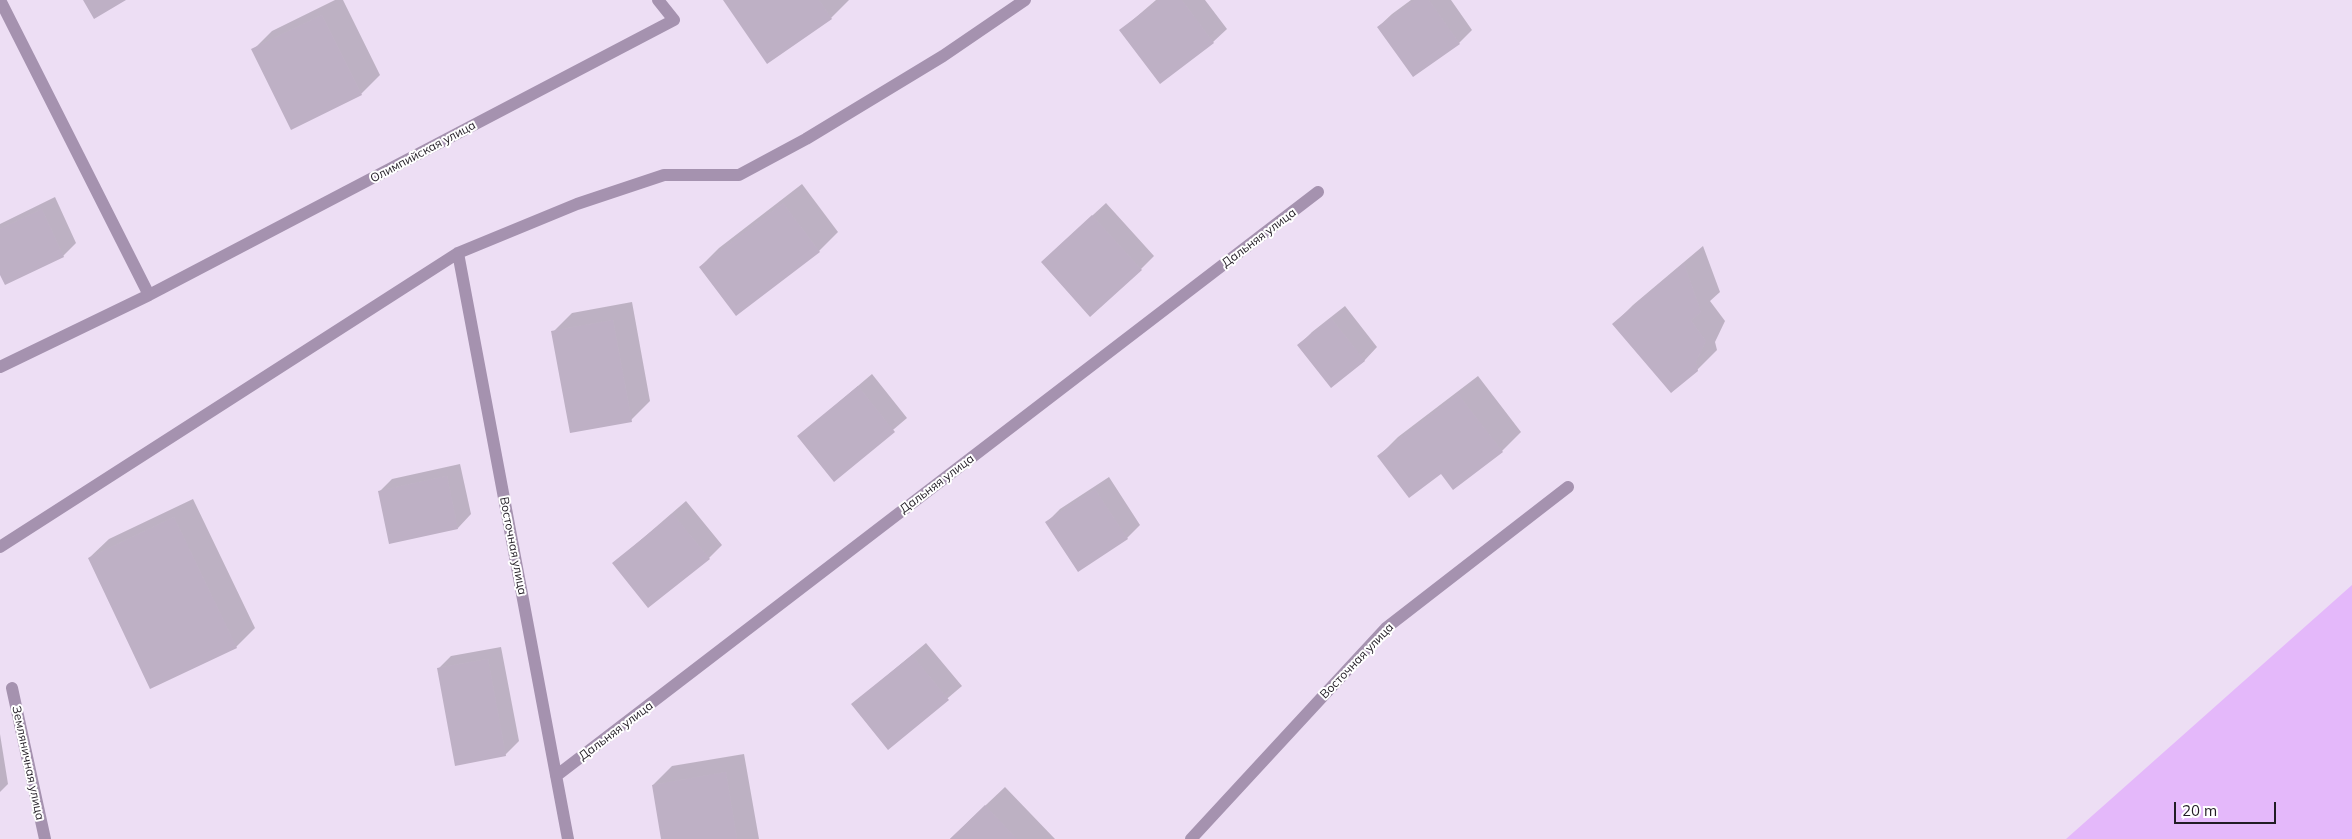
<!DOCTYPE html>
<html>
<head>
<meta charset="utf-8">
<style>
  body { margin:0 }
  #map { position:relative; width:2352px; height:839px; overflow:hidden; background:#eddef4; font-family:Mulish,sans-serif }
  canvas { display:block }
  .scale { position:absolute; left:2174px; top:802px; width:102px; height:22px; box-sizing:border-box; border:2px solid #211c24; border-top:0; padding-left:6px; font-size:15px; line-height:18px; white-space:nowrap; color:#211c24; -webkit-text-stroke:4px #fff; paint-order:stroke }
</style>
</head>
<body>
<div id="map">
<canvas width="2352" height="839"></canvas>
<div class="scale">20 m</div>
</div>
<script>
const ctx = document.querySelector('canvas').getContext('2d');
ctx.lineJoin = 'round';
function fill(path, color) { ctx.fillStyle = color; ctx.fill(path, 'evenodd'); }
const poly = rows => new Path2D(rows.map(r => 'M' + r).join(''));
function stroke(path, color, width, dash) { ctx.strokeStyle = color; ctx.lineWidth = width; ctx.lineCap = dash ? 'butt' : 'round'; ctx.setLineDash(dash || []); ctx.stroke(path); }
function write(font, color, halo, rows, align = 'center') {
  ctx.font = font + ' Mulish,sans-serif'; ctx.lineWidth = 4; ctx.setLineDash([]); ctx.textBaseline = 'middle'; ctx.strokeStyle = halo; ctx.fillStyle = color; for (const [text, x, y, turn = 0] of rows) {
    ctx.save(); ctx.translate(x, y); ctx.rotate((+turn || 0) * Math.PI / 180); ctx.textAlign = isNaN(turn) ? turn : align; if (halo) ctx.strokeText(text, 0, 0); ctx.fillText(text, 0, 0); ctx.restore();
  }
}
const green = poly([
  [2352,585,2352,839,2066,839]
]);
const shadow = poly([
  [335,0,343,0,380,75,361,94,253,50,272,31],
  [724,0,849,0,831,18],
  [1156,0,1205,0,1227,29,1213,42,1160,82,1121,30],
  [1411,0,1451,0,1472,30,1459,43,1413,75,1378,27,1392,14],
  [802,184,838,232,819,251,737,314,700,267,719,248],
  [55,197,76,243,63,256,0,272,0,224],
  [1106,203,1154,256,1141,269,1056,249],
  [1703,246,1720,292,1710,301,1725,321,1715,342,1717,350,1697,370,1614,324,1633,305],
  [632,302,650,401,631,420,553,332,572,313],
  [1345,306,1377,347,1364,361,1299,345,1312,332],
  [872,374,907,418,834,480,799,436],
  [1478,376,1521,432,1502,451,1379,456,1398,437],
  [460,464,471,514,458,528,379,492,392,479],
  [1109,477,1140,525,1127,538,1047,522,1060,509],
  [193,499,255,628,236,647,89,558,109,539],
  [686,501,722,545,709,558,613,564],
  [926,643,962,686,889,748,853,704],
  [501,647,519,741,505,755,438,669,451,656],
  [0,734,8,784,0,792],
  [744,754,759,839,662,839,653,785,672,766],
  [1005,787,1055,839,950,839,951,838]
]);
const building = poly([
  [83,0,126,0,94,19],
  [723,0,819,0,832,19,767,64],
  [1159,0,1182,0,1214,43,1160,84,1119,30],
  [1415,0,1429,0,1460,44,1413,77,1377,27],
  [322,15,362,95,291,130,251,49],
  [783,203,820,252,736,316,699,267],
  [42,209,64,257,5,285,0,275,0,229],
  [1092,215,1142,270,1090,317,1041,262],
  [1684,263,1701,312,1691,320,1706,341,1696,362,1698,371,1671,393,1612,324],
  [1331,318,1365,361,1331,388,1297,345],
  [613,320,632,422,570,433,551,331],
  [858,386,895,432,834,482,797,436],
  [1458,394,1503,452,1453,490,1441,474,1409,498,1377,456],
  [447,476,458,529,389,544,378,491],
  [1095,489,1128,539,1078,572,1045,522],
  [673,514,710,559,648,608,612,563],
  [174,517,237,648,150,689,88,558],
  [912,655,949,700,888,750,851,704],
  [488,659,506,756,455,766,437,668],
  [726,772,737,839,661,839,652,785],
  [985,805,1017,839,950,839]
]);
const minor = poly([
  [458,253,568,839],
  [149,295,674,20,658,0],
  [0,367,149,295,0,0],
  [0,547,458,253,577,204,664,175,739,175,806,139,943,56,1025,0],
  [12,688,45,839],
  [556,776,1318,192],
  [1191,839,1386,628,1568,487]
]);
const streetNames = [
  ["Олимпийская улица",423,152,-28],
  ["Дальняя улица",1259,238,-37],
  ["Дальняя улица",937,484,-37],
  ["Восточная улица",513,546,79],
  ["Восточная улица",1357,661,-46],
  ["Дальняя улица",616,731,-37],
  ["Земляничная улица",28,763,78]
];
fill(green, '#e4b8fa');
fill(shadow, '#0003');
fill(building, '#beb0c5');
stroke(minor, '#a592af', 12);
write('12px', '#211c24', '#fff', streetNames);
</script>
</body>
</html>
